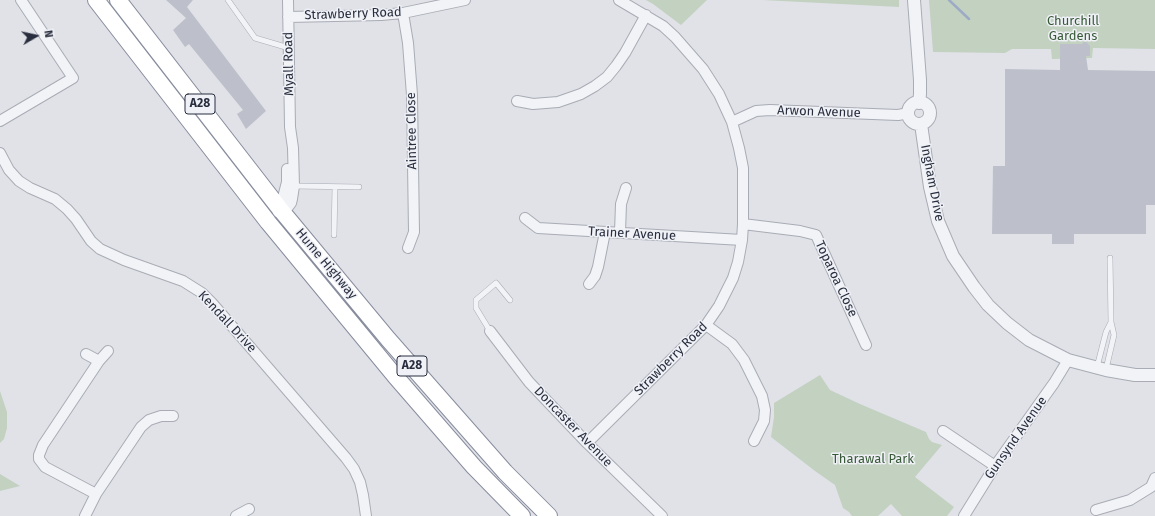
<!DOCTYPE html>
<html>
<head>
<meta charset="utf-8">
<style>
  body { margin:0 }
  #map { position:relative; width:1155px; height:516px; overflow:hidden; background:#e0e2e8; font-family:"Fira Sans",sans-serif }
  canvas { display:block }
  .north { position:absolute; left:16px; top:16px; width:40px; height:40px; -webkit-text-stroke:3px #eff1f6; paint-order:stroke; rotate:81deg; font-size:11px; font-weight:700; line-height:16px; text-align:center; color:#292e3e }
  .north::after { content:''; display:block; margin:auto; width:14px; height:18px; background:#292e3e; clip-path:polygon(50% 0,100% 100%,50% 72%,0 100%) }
</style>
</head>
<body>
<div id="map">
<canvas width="1155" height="516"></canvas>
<div class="north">N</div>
</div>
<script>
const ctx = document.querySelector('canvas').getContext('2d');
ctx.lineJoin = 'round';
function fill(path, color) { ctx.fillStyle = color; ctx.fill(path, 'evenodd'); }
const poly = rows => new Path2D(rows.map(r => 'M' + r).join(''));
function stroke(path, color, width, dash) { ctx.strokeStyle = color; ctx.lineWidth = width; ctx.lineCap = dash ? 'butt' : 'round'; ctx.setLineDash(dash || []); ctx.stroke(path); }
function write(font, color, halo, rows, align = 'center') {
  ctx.font = font + ' "Fira Sans",sans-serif'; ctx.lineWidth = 3; ctx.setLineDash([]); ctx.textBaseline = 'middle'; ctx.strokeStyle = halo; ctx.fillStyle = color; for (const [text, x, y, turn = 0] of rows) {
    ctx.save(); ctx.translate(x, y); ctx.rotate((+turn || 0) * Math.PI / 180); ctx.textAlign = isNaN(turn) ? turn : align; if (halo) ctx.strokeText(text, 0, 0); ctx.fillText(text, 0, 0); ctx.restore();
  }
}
const green = poly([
  [646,0,707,0,681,25,653,4],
  [762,0,899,0,899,7],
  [929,0,1155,0,1155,49,1093,48,1092,58,1052,59,1051,49,1012,49,1005,53,933,52],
  [820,375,830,390,860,404,926,432,929,439,932,442,942,445,915,477,954,507,947,516,902,516,891,504,878,516,852,516,849,512,843,508,835,485,815,471,771,437,774,417,774,403],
  [0,391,7,412,7,428,4,439,0,443],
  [0,474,20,486,0,491]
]);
const stream = poly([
  [949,0,969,19]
]);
const building = poly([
  [166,0,193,0,187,7,266,111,246,129,237,114,243,110,189,44,185,47,173,30,186,18],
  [1085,41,1090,46,1090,56,1086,56,1088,70,1155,71,1155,205,1146,205,1146,234,1074,234,1074,244,1052,244,1052,234,992,234,993,166,1005,166,1005,69,1060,70,1060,44,1082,44]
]);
const service = poly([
  [228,0,255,38,289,48],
  [294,186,359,187],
  [334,235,335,187],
  [490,331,476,308,476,300,496,283,510,300],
  [1097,367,1106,332,1111,322],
  [1106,369,1114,335,1111,322,1110,258]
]);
const minor = poly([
  [403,13,408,43,412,95,414,232,408,248],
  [288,17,381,15,403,13,465,0],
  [517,101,533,104,558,102,581,94,595,86,607,77,616,66,625,53,646,15],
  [0,121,73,78,21,0],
  [732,122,756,111,770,110,898,115,909,113],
  [0,153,9,170,19,181,30,188,55,199,67,209,76,219,91,241,100,249,124,260,183,281,202,293,212,303,346,458,354,469,360,482,363,495,366,516],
  [280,209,287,182,287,169],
  [278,212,280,209,288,207,291,203,292,199,294,186,293,148,290,127,288,0],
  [525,218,538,228,742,240],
  [743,224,800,231,816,235,866,345],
  [620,232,621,204,626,188],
  [589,284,595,276,598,267,605,232],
  [706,325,732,344,744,360,762,396,765,410,764,421,754,441],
  [490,331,529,382,587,443,662,516],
  [86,354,99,361],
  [943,431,995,466],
  [587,443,706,325,719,306,733,278,738,262,742,240,743,224,743,168,739,148,732,122,719,94,703,69,675,37,663,26,619,0],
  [96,494,45,467,39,459,39,455,43,445,99,361,108,351],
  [1096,510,1130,500,1151,487,1155,478],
  [85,516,96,494,141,427,149,420,161,416,173,416],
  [236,516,249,509],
  [964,516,995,466,1054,383,1068,360]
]);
const tertiary = poly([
  [914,0,920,80,920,94,919,103],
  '908 113a11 11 0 1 1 22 0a11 11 0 1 1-22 0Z',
  [921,124,930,187,938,221,953,256,974,287,988,305,1007,323,1029,340,1068,360,1106,370,1135,375,1155,375]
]);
const trunk = poly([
  [96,0,268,222,395,376,474,467,522,516],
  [118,0,280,209,388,339,505,472,549,516]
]);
const shields = [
  [200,104,30],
  [412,366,30]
];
const shieldNames = [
  ["A28",200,104],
  ["A28",412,366]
];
const streetNames = [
  ["Strawberry Road",353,14,-2],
  ["Myall Road",289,64,-91],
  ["Arwon Avenue",819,112,2],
  ["Aintree Close",412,131,-91],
  ["Ingham Drive",932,183,79],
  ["Trainer Avenue",632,234,3],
  ["Hume Highway",326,264,50],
  ["Toparoa Close",836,279,65],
  ["Kendall Drive",227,322,47],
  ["Strawberry Road",671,359,-45],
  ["Doncaster Avenue",573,427,46],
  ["Gunsynd Avenue",1016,438,-55]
];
const parkNames = [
  ["Churchill",1073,21],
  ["Gardens",1073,36],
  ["Tharawal Park",873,459]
];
fill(green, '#c3d1c1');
stroke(stream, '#9caac6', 2.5);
fill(building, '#bdc0ca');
stroke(service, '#a9acb5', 6);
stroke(minor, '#a9acb5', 12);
stroke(tertiary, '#a9acb5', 14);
stroke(trunk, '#888d9e', 18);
stroke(service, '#f2f3f6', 5);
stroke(minor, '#f2f3f6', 10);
stroke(tertiary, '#f2f3f6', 12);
stroke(trunk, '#fff', 16);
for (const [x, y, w] of shields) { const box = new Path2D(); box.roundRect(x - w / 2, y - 10, w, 20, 3); ctx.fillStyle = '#eff1f6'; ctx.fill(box); stroke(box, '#292e3e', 1); }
write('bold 12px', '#292e3e', null, shieldNames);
write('13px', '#292e3e', '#eff1f6', streetNames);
write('13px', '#385937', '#eff1f6', parkNames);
</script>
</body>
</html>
